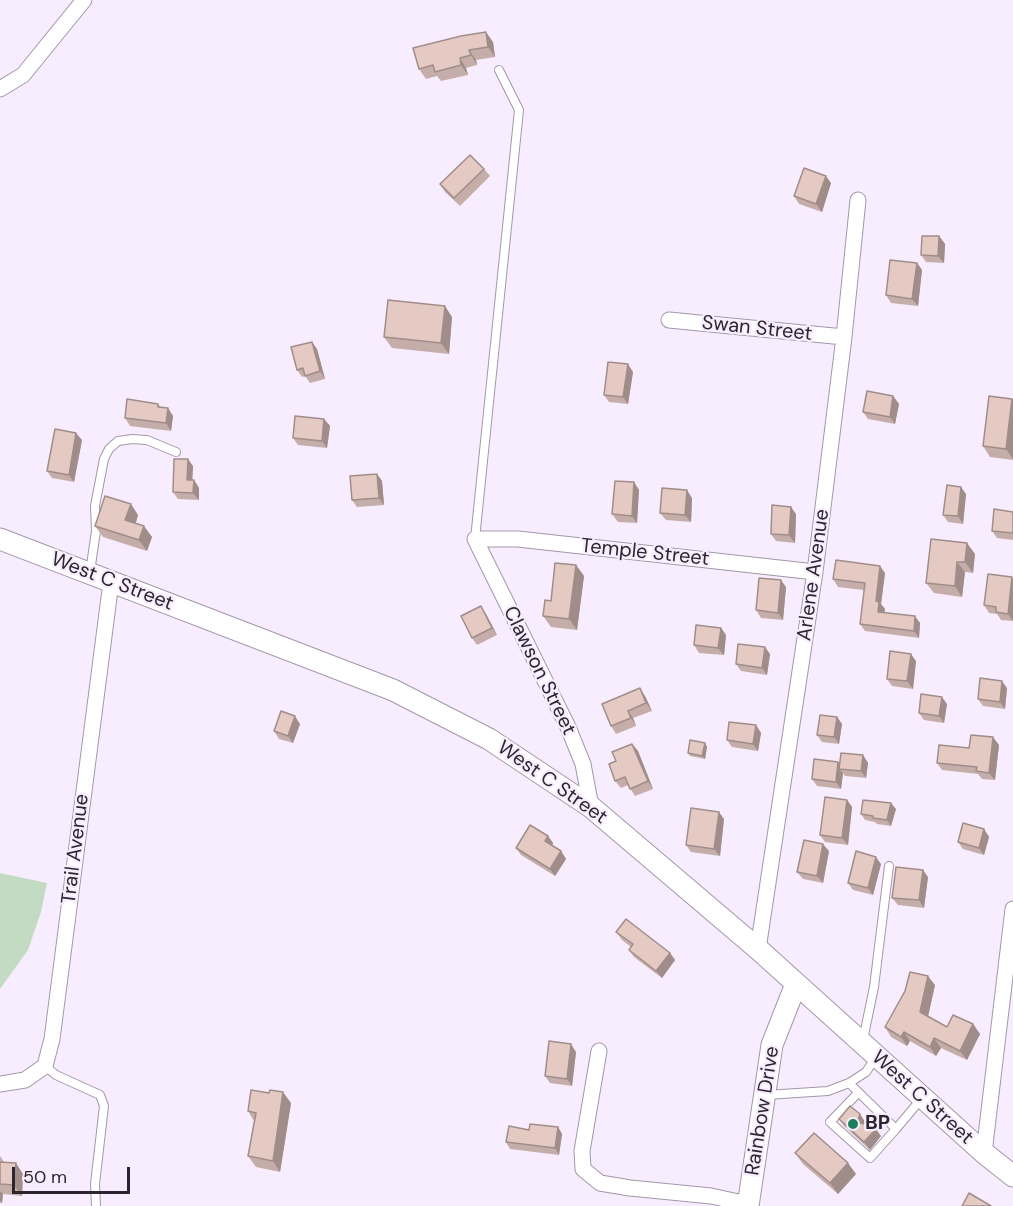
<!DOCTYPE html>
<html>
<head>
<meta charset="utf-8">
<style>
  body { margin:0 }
  #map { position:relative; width:1013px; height:1206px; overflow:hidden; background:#f8edfe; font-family:"DM Sans",sans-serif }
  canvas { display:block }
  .scale { position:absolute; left:12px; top:1167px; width:118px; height:27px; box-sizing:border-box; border:3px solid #2b262e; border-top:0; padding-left:8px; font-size:18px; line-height:21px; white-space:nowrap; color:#2b262e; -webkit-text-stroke:4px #f8edfe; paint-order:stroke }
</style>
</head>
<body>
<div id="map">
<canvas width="1013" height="1206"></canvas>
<div class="scale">50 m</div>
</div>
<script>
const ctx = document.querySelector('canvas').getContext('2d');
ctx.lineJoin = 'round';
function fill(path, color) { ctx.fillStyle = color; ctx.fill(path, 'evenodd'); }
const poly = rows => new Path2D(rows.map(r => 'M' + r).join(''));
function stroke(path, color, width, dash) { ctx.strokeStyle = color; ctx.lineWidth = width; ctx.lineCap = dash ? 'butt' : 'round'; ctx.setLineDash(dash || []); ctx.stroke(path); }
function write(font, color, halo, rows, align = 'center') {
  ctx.font = font + ' "DM Sans",sans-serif'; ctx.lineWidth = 4.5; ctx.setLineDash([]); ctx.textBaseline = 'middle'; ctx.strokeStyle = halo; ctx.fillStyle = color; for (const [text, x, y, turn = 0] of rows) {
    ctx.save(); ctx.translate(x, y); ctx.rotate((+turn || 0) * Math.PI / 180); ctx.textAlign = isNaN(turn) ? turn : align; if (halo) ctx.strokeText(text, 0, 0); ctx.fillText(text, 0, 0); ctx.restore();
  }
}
const green = poly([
  [0,873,47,883,41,912,28,950,0,989]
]);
const lane = poly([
  [475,539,519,110,499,70],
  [90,572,96,531,95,506,104,459,109,449,118,441,132,439,147,440,176,452],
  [863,1040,874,987,889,866],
  [45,1066,56,1075,100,1095,104,1106,95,1184,96,1206],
  [849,1083,896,1129,922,1098],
  [858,1093,830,1122,870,1158,896,1129],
  [766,1095,828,1091,849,1083,866,1072,876,1057],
  [869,1126,880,1114]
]);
const street = poly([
  [0,89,23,75,84,0],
  [669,320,844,337],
  [591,807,583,764,568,727,475,539,518,539,815,572],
  [758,949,815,572,844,337,858,200],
  [599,1051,582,1151,583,1169,600,1183,630,1188,711,1196,748,1204],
  [0,1084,25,1080,45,1066,52,1039,111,582],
  [984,1153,1013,909]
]);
const secondary = poly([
  [0,539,393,690,489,739,591,807,758,949,984,1153,1013,1176],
  [748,1206,772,1045,796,984]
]);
const wall = poly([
  [493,42,495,57,476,60,477,65,466,68,468,75,441,81,437,76,426,79,419,69,413,48],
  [484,169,490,176,460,206,445,192,440,184],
  [831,183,822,212,799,204,794,196],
  [939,236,945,244,944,263,926,262,921,255],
  [917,263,922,270,918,306,891,303,886,295],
  [452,317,449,354,392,348,384,337],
  [317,349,325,379,310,383,305,376,302,377,297,370],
  [633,372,628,404,609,402,604,395],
  [893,396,899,404,895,424,868,419,863,412],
  [1013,399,1013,460,990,457,983,446],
  [158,404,161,407,168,408,173,416,171,431,130,426,125,418],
  [324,419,330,426,327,448,298,445,293,438],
  [82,440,74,482,52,478,47,471],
  [193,466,192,480,194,480,199,488,199,500,178,499,173,492],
  [377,474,382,481,384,505,357,507,352,500],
  [634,482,639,490,637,523,618,522,612,514],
  [966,494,963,524,948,522,943,515],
  [692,498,691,522,666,520,660,513],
  [1013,512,1013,540,997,538,992,531],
  [796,514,795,543,776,541,771,534],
  [138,515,136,523,152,537,147,551,103,537,95,526],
  [931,539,975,554,973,573,965,572,962,597,934,593,926,583],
  [576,565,584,576,577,630,551,627,543,616,551,601],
  [885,573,881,604,885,609,884,613,920,623,919,638,865,631,860,624,864,590,838,587,833,579],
  [1013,579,1013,621,1001,620,997,614,989,613,984,605],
  [786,587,783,620,761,618,756,610],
  [486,614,497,635,477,645,472,638],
  [721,628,726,635,724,655,699,653,694,645],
  [770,654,767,675,741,671,736,664],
  [916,661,913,689,892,686,887,679],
  [1007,688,1005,709,983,706,978,699],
  [645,696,652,711,633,718,636,726,616,734,611,726],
  [947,704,944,723,924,720,919,713],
  [837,717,842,724,839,744,822,742,817,735],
  [300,724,293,743,279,739,274,731],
  [756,725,761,733,758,751,732,747,727,740],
  [705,743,707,747,705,759,690,756,688,753],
  [632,744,638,751,653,789,635,796,628,785,621,788,615,781,616,761],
  [999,745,995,780,982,779,978,774,942,770,937,763,969,748],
  [863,755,868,763,866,778,845,776,843,773,841,789,817,786,812,779,838,762,840,765],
  [847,800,852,807,848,845,825,842,820,835],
  [896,809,891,826,877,824,875,822,865,820,861,814],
  [724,819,720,856,691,852,686,845],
  [984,829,989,837,984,855,963,849,958,842],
  [548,836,553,843,552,846,561,851,566,859,555,876,521,855,516,848],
  [829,851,823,883,803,879,797,872],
  [881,864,873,895,853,890,848,883],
  [928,877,924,908,898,905,892,898],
  [616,932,670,953,675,960,662,978,634,957,629,950,631,947,622,940],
  [935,985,928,1016,947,1027,973,1024,980,1034,967,1060,941,1048,936,1056,910,1041,907,1046,891,1037,885,1027],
  [576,1052,572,1086,550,1083,545,1076],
  [291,1103,280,1172,256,1167,248,1156,254,1121,248,1111],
  [860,1114,865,1122,864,1124,881,1136,870,1150,844,1126,839,1119],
  [558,1127,562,1134,559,1155,510,1149,506,1142,529,1130],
  [795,1153,856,1174,838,1194,803,1164],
  [0,1156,4,1162,23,1174,22,1196,3,1194,2,1203,0,1203]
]);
const shadedWall = poly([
  [486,32,493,42,495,57,488,47],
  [469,50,476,60,477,65,471,55],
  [460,58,466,68,468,75,461,65],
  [826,176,831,183,822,212,816,204],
  [939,236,945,244,944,263,938,256],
  [917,263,922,270,918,306,912,299],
  [445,306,452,317,449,354,441,343],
  [312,342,317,349,325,379,320,371],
  [628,364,633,372,628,404,623,397],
  [893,396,899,404,895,424,890,417],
  [1012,399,1013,399,1013,459,1006,449],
  [168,408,173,416,171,431,166,423],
  [324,419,330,426,327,448,322,441],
  [76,433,82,440,74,482,69,475],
  [188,459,193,466,192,487,187,480],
  [377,474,382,481,384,505,379,498],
  [194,480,199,488,199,500,193,493],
  [634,482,639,490,637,523,632,516],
  [961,487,966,494,963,524,958,516],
  [687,490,692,498,691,522,685,515],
  [131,504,138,515,133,531,125,520],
  [791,507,796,514,795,543,789,535],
  [144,526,152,537,147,551,139,540],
  [967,543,975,554,973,573,965,562],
  [957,562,965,572,962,597,955,586],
  [576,565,584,576,577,630,569,619],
  [880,566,885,573,881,604,885,609,883,620,878,612,876,601],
  [1012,577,1013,579,1013,621,1008,614],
  [781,580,786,587,783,620,778,613],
  [481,606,486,614,497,635,492,628],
  [915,616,920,623,919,638,914,631],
  [721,628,726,635,724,655,718,648],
  [765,647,770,654,767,675,762,668],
  [911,654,916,661,913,689,907,681],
  [1002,681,1007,688,1005,709,1000,702],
  [640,688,645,696,652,711,646,703],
  [942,697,947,704,944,723,939,716],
  [628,711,633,718,636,726,631,718],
  [295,716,300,724,293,743,288,736],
  [837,717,842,724,839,744,834,737],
  [756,725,761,733,758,751,753,744],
  [993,737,999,745,995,780,989,773],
  [705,743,707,747,705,759,702,756],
  [632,744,638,751,653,789,648,781],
  [863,755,868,763,866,778,861,771],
  [838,762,843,769,839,769,843,773,841,789,836,782],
  [847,800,852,807,848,845,842,838],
  [891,803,896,809,891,826,887,820],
  [719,812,724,819,720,856,714,849],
  [984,829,989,837,984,855,979,848],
  [548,836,553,843,550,849,545,841],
  [823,844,829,851,823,883,817,876],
  [561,851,566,859,555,876,550,869],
  [876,857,881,864,873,895,868,888],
  [923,870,928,877,924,908,919,900],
  [670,953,675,960,662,978,656,971],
  [928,976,935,985,927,1021,920,1012],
  [973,1024,980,1034,967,1060,960,1051],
  [904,1032,910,1041,907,1046,901,1037],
  [934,1038,941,1048,936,1056,930,1047],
  [571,1044,576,1052,572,1086,567,1079],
  [283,1092,291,1103,280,1172,273,1161],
  [860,1114,865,1122,863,1127,858,1120],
  [558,1127,562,1134,559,1155,555,1148],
  [876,1129,881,1136,870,1150,864,1142],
  [16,1163,23,1174,22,1196,14,1185],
  [848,1163,856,1174,838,1194,830,1183],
  [0,1191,3,1194,2,1203,0,1200]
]);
const building = poly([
  [486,32,488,47,469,50,471,55,460,58,461,65,435,72,433,65,419,69,413,48,461,36,486,32],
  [470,155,484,169,454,198,440,184,470,155],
  [804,168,826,176,816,204,794,196,804,168],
  [922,236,939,236,938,256,921,255,922,236],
  [890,260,917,263,912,299,886,295,890,260],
  [388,300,445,306,441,343,384,337,388,300],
  [312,342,320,371,305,376,303,368,297,370,291,347,312,342],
  [608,362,628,364,623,397,604,395,608,362],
  [867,391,893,396,890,417,863,412,867,391],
  [989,396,1012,399,1006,449,983,446,989,396],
  [127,399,158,404,158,407,168,408,166,423,125,418,127,399],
  [295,416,324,419,322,441,293,438,295,416],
  [55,429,76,433,69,475,47,471,55,429],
  [174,459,188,459,187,480,194,480,193,493,173,492,174,459],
  [377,474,379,498,352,500,350,476,377,474],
  [615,481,634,482,632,516,612,514,615,481],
  [947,485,961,487,958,516,943,515,947,485],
  [662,488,687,490,685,515,660,513,662,488],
  [105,496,131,504,125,520,144,526,139,540,95,526,105,496],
  [772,505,791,507,789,535,771,534,772,505],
  [994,509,1013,512,1013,533,992,531,994,509],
  [931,539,967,543,965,562,957,562,955,586,926,583,931,539],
  [836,560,880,566,876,601,879,602,878,612,915,616,914,631,860,624,865,583,833,579,836,560],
  [555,563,576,565,569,619,543,616,545,600,551,601,555,563],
  [988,574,1012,577,1008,614,996,612,996,607,984,605,988,574],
  [759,578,781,580,778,613,756,610,759,578],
  [481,606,492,628,472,638,461,616,481,606],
  [696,625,721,628,718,648,694,645,696,625],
  [738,644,765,647,762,668,736,664,738,644],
  [890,651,911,654,907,681,887,679,890,651],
  [980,678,1002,681,1000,702,978,699,980,678],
  [640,688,646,703,628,711,631,718,611,726,602,704,640,688],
  [921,694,942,697,939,716,919,713,921,694],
  [281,711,295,716,288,736,274,731,281,711],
  [820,715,837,717,834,737,817,735,820,715],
  [729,722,756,725,753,744,727,740,729,722],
  [971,735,993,737,989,773,976,771,977,767,937,763,939,745,969,748,971,735],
  [690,740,705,743,702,756,688,753,690,740],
  [632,744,648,781,630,789,625,777,615,781,609,764,616,761,612,752,632,744],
  [841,753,863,755,861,771,839,769,841,753],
  [814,759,838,762,836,782,812,779,814,759],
  [825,797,847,800,842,838,820,835,825,797],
  [863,800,891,803,887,820,873,818,873,816,861,814,863,800],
  [691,808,719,812,714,849,686,845,691,808],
  [963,823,984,829,979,848,958,842,963,823],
  [530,825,548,836,545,841,561,851,550,869,516,848,530,825],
  [804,840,823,844,817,876,797,872,804,840],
  [856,851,876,857,868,888,848,883,856,851],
  [896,867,923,870,919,900,892,898,896,867],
  [626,919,670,953,656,971,629,950,633,944,616,932,626,919],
  [910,972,928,976,920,1012,947,1027,953,1015,973,1024,960,1051,934,1038,930,1047,904,1032,901,1037,885,1027,905,991,910,972],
  [549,1041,571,1044,567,1079,545,1076,549,1041],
  [251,1090,269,1093,270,1090,283,1092,273,1161,248,1156,256,1113,248,1111,251,1090],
  [850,1106,860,1114,858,1120,860,1123,865,1124,869,1122,876,1129,864,1142,839,1119,850,1106],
  [530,1124,558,1127,555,1148,506,1142,509,1126,529,1130,530,1124],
  [814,1133,848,1163,830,1183,795,1153,814,1133],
  [0,1162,16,1163,14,1185,0,1184,0,1162],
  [969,1193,991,1206,962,1206,969,1193]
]);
const markers = [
  [853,1124,6,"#1b7f59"]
];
const streetNames = [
  ["Swan Street",757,329,6],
  ["Temple Street",645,553,6],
  ["Arlene Avenue",814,575,-82],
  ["West C Street",112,582,21],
  ["Clawson Street",539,671,64],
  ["West C Street",552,783,35],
  ["Trail Avenue",76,849,-83],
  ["West C Street",922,1098,42],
  ["Rainbow Drive",763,1111,-81]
];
const poiNames = [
  ["BP",865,1124]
];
fill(green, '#c4dbc3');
stroke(lane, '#a397aa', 10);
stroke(street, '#a397aa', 17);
stroke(secondary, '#a397aa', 23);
stroke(lane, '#fff', 8);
stroke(street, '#fff', 15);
stroke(secondary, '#fff', 21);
fill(wall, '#c5aea9');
fill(shadedWall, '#a08d89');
fill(building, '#e5cac4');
stroke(building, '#a08d89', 1.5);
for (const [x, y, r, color] of markers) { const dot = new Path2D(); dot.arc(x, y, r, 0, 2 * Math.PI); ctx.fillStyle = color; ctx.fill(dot); stroke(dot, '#f8edfe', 2); }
write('20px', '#2b262e', '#f8edfe', streetNames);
write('bold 20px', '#2b262e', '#f8edfe', poiNames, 'left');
</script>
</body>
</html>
